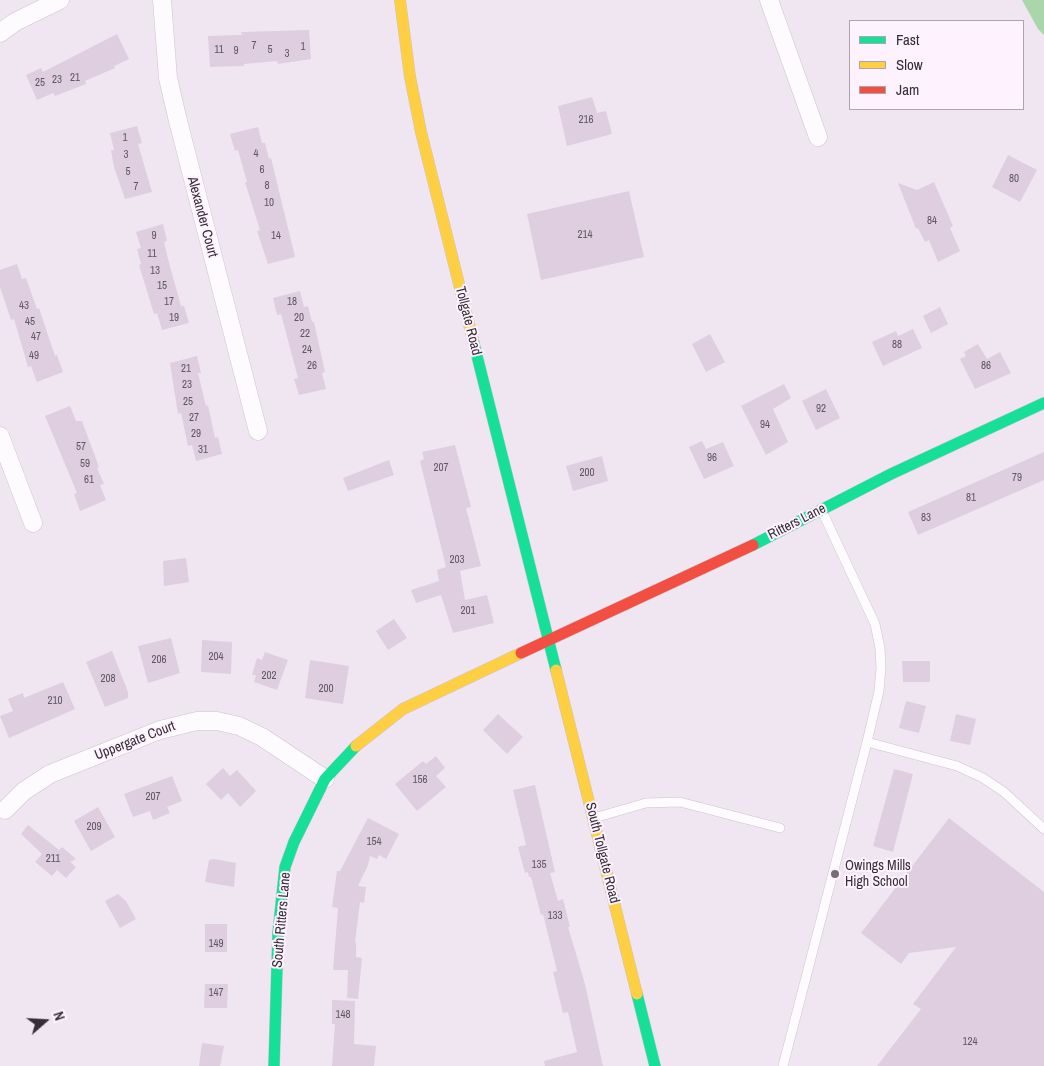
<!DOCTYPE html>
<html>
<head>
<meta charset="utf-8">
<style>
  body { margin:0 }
  #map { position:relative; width:1044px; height:1066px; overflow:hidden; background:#f0e6f1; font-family:"Archivo Narrow",sans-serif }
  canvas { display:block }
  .legend { position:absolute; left:849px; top:20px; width:175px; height:90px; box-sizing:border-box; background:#fdf2fe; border:1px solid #ada4ae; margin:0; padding:6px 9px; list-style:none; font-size:15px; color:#352e36 }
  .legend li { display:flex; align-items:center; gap:10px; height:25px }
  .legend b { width:25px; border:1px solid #ada4ae }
  .north { position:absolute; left:20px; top:996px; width:50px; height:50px; -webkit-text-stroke:4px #fdf2fe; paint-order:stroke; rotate:71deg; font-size:14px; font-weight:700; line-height:20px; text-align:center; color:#352e36 }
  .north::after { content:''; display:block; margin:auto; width:18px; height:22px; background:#352e36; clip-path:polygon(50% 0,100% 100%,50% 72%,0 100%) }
</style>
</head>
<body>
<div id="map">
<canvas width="1044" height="1066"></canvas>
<ul class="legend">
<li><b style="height:6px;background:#16e098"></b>Fast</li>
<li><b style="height:6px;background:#ffcf43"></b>Slow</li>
<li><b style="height:6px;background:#f24e42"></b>Jam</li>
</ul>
<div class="north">N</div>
</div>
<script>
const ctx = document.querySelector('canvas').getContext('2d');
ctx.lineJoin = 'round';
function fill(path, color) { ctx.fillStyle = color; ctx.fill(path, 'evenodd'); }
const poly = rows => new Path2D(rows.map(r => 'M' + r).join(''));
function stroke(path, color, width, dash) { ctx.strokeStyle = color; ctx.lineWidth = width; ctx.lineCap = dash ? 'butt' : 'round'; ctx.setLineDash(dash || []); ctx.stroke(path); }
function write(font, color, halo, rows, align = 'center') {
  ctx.font = font + ' "Archivo Narrow",sans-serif'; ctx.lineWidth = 4; ctx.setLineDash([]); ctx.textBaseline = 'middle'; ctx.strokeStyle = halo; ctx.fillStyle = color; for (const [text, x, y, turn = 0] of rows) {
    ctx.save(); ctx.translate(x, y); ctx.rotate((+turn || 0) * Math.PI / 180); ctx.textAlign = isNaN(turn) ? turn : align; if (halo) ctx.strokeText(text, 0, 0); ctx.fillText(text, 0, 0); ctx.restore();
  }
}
const water = poly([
  [1022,0,1044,0,1044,35,1038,29]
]);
const building = poly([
  [309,30,311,59,278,64,277,61,244,64,244,66,210,67,208,36,242,35,241,32],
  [117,34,129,59,114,66,115,68,85,81,86,84,55,96,53,93,37,100,26,75,41,68,43,72],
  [592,97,597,113,606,111,612,134,567,146,558,106],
  [137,126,142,143,138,144,152,192,125,199,114,167,111,150,114,150,110,133],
  [258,127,262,143,265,143,269,159,271,158,295,257,268,264,257,231,260,230,245,182,247,182,238,150,235,151,230,134],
  [1008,155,1037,170,1020,202,992,187],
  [934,182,953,226,950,228,960,251,938,262,929,240,925,242,918,228,916,229,898,183,917,190],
  [629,191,644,257,541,280,527,214],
  [163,224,167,241,164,242,168,259,181,306,184,306,189,323,162,330,157,313,154,314,139,265,141,264,137,249,141,248,136,232],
  [17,264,22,279,26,278,37,309,39,308,55,356,57,355,63,372,37,382,31,366,28,367,14,319,11,320,0,287,0,270],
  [300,291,304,307,308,306,312,322,314,322,325,372,322,373,326,389,299,395,294,379,298,378,281,314,277,315,273,298],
  [940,307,948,324,931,333,923,316],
  [913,329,922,348,883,366,872,342,896,331,898,336],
  [710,334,725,362,706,372,692,344],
  [978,344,987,359,1000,352,1011,373,975,389,960,359,966,356,964,352],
  [197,356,201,373,198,373,206,406,208,405,215,438,218,437,222,454,196,461,192,445,188,446,181,413,178,414,170,363],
  [784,384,791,398,773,409,788,442,766,455,741,406],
  [826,389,840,418,816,430,802,401],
  [70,406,76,421,82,421,99,467,97,468,104,484,100,485,106,500,80,511,74,494,77,493,45,416],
  [702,441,706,449,723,442,734,466,704,479,689,447],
  [455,445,471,507,466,508,481,566,460,571,465,600,487,595,494,623,453,633,441,595,416,603,411,590,439,581,437,570,446,567,420,461,424,459,422,452],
  [1044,452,1044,480,918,535,908,512],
  [602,456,608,481,573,491,566,466],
  [389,460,394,475,348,491,343,478],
  [186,558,189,582,164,586,163,561],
  [394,619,407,638,388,650,376,631],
  [171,638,180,673,148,683,138,646],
  [202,640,232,642,231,674,201,672],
  [112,651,128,692,128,698,105,707,86,662],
  [265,652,288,660,277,690,254,682,256,675,252,675,257,658,262,660],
  [310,660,349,666,343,704,305,698],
  [902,661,930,661,930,682,903,682],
  [63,682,75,709,9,738,0,716,13,711,8,699,23,693,24,698],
  [906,701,926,706,919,733,899,728],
  [498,714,523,737,507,754,483,730],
  [956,714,976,719,970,745,950,741],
  [436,756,445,768,436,776,446,787,417,811,395,784,423,761,426,764],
  [223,768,230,776,237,770,256,791,240,807,228,793,221,800,206,784],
  [894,769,913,774,893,852,873,846],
  [172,776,182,801,167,807,170,813,153,820,150,811,133,817,124,794],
  [535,785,555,872,550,873,558,901,563,899,570,927,568,927,585,984,603,1066,545,1066,544,1061,577,1052,568,1012,563,1013,553,972,557,971,543,914,541,915,531,877,529,877,528,872,525,873,518,847,526,845,513,790],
  [98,807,115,837,91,851,74,821],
  [368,818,399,834,386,859,379,855,377,859,370,856,368,865,358,886,366,887,364,903,360,902,355,942,356,942,356,957,362,958,358,999,347,998,348,970,333,970,338,908,332,907,337,871,340,871],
  [949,818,1044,892,1044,1066,877,1066,921,1009,913,1004,956,947,909,953,901,964,861,933],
  [28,825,59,850,62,847,76,859,70,862,76,867,66,878,57,870,52,876,35,862,42,854,21,834],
  [214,859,236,863,234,887,205,882,209,860],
  [118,894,126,901,136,919,120,928,105,901],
  [205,924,227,924,227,952,205,952],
  [205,984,228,984,227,1008,204,1008],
  [332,1000,355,1001,354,1044,376,1046,374,1066,332,1066,335,1024,332,1024],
  [202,1043,224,1046,220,1066,199,1066]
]);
const lane = poly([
  [867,742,957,766,983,778,1004,792,1044,829],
  [594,818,646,803,680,802,780,828],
  [783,1066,867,742,879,691,881,668,880,648,875,624,822,511]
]);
const street = poly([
  [162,0,168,78,178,121,258,431],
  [769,0,818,137],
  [0,33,15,22,60,0],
  [0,436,33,523],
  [5,810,24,791,50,774,160,730,197,721,217,721,239,726,262,737,325,779]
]);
const fast = poly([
  [473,340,556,670],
  [753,545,891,474,1044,403],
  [637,994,655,1066],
  [274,1066,278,933,285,867,294,842,325,779,356,746]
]);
const slow = poly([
  [400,0,410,77,421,132,473,340],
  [556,670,637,994],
  [356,746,403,709,521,653]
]);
const jam = poly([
  [521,653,753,545]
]);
const markers = [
  [835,874,5,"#766e77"]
];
const numberNames = [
  ["7",254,46],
  ["1",303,47],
  ["11",219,50],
  ["5",270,50],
  ["9",236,51],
  ["3",287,54],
  ["21",75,78],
  ["23",57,80],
  ["25",40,83],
  ["216",586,120],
  ["1",125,138],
  ["4",256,154],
  ["3",126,155],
  ["6",262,170],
  ["5",128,172],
  ["80",1014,179],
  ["8",267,186],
  ["7",136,187],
  ["10",269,203],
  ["84",932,221],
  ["214",585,235],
  ["9",154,236],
  ["14",276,236],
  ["11",152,254],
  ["13",155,271],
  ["15",162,286],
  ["17",169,302],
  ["18",292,302],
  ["43",24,306],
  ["19",174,318],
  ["20",299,318],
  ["45",30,322],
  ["22",305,334],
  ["47",36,337],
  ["88",897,345],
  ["24",307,350],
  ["49",34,356],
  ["26",312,366],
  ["86",986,366],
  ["21",186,369],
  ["23",187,385],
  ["25",188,402],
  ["92",821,409],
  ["27",194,418],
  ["94",765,425],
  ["29",196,434],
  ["57",81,447],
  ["31",203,450],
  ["96",712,458],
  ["59",85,464],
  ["207",441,468],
  ["200",587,473],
  ["79",1017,478],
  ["61",89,480],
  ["81",971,498],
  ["83",926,518],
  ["203",457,560],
  ["201",468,611],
  ["204",216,657],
  ["206",159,660],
  ["202",269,676],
  ["208",108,679],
  ["200",326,689],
  ["210",55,701],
  ["156",420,780],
  ["207",153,797],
  ["209",94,827],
  ["154",374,842],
  ["211",53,859],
  ["135",539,865],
  ["133",555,916],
  ["149",216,944],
  ["147",216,993],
  ["148",343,1015],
  ["124",970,1042]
];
const streetNames = [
  ["Alexander Court",202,217,75],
  ["Tollgate Road",468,321,76],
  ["Ritters Lane",797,522,-27],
  ["Uppergate Court",135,741,-21],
  ["South Tollgate Road",602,853,76],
  ["South Ritters Lane",282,920,-85]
];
const poiNames = [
  ["Owings Mills",845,866],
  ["High School",845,882]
];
fill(water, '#a9d6ab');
fill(building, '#decee0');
stroke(lane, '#cbc3cc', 10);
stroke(street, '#cbc3cc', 19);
stroke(fast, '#cbc3cc', 12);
stroke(slow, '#cbc3cc', 12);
stroke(jam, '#cbc3cc', 12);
stroke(lane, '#fdfbfd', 9);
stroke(street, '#fdfbfd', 18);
stroke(fast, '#16e098', 11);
stroke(slow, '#ffcf43', 11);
stroke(jam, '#f24e42', 11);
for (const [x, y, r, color] of markers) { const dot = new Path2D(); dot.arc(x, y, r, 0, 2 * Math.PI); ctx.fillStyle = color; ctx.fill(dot); stroke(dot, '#fdf2fe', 2); }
write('11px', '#5f5660', null, numberNames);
write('14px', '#352e36', '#fdf2fe', streetNames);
write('14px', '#352e36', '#fdf2fe', poiNames, 'left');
</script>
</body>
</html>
